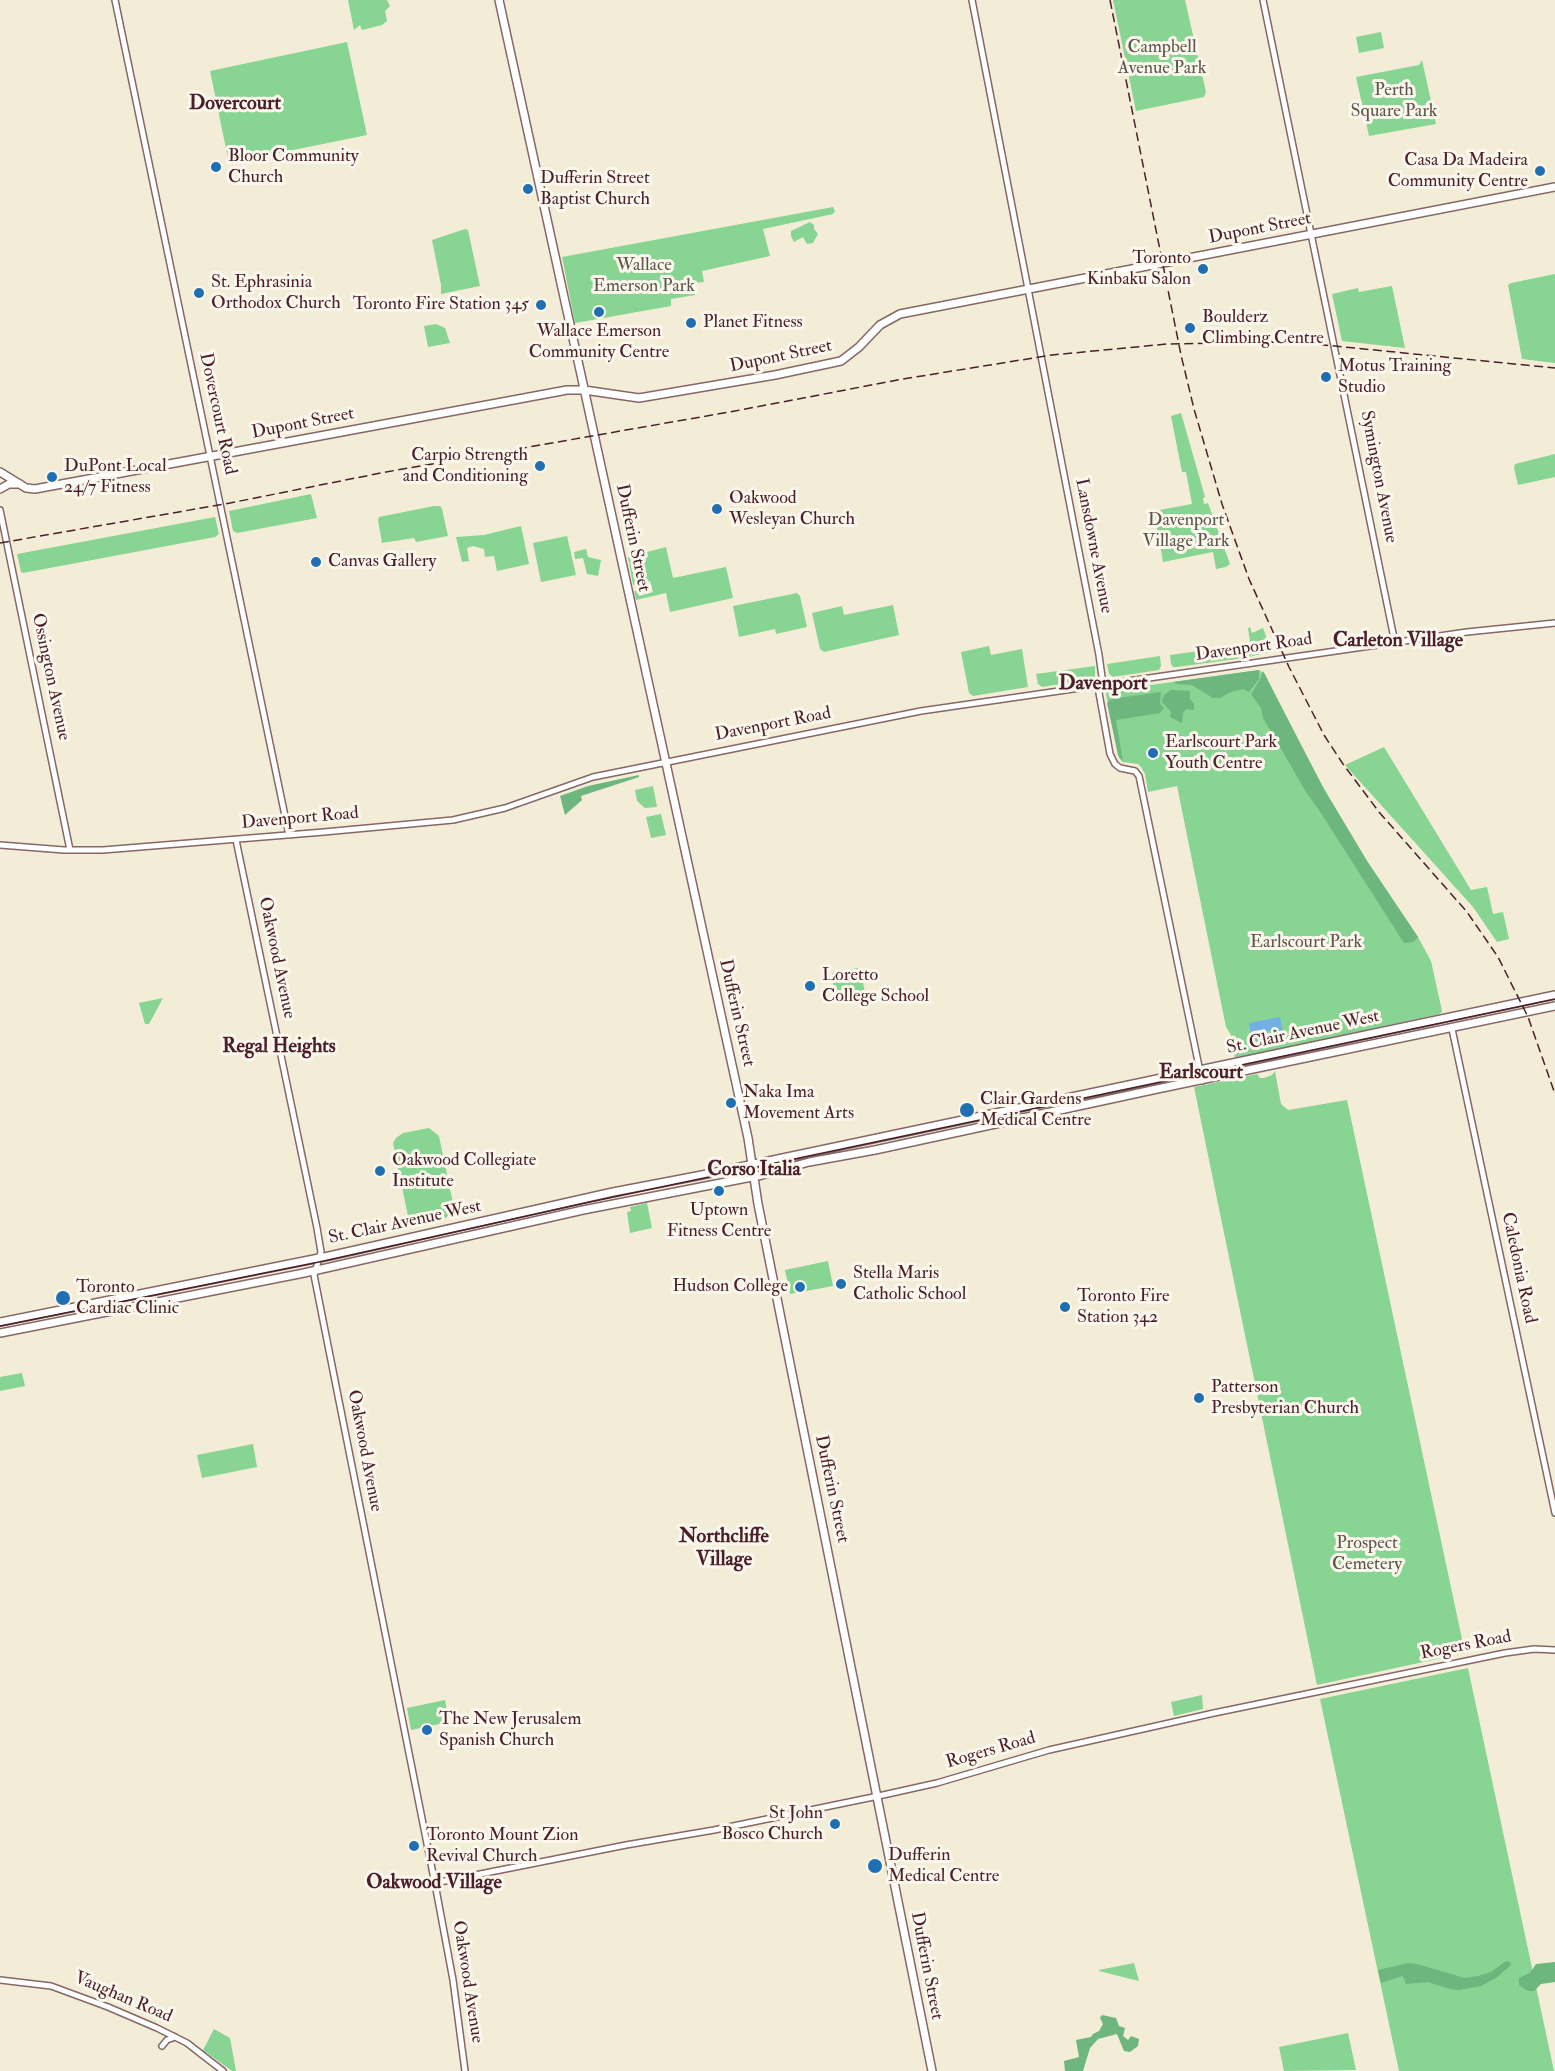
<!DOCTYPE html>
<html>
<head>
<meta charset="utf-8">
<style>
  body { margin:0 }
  canvas { display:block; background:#f3edd7 }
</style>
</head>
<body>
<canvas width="1555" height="2071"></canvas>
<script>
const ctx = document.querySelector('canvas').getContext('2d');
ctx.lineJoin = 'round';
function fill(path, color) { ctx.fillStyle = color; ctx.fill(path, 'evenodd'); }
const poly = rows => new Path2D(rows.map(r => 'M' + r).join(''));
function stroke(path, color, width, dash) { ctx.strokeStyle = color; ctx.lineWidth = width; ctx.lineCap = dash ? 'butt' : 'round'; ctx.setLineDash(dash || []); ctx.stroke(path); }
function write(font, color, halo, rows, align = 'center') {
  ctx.font = font + ' "IM FELL Double Pica",serif'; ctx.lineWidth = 6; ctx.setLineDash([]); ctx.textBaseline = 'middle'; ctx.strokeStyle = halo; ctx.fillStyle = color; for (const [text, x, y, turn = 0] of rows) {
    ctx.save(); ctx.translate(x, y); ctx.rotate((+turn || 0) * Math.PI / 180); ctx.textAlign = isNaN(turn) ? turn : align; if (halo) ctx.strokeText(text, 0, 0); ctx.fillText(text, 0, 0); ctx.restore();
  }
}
const green = poly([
  [348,0,387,0,390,6,385,11,387,21,382,25,362,30,360,25,354,30],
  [1113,0,1185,0,1206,92,1204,97,1136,111],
  [1381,32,1384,48,1359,53,1356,37],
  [347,42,367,135,229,163,210,71],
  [1422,60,1436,124,1369,136,1356,77,1419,65],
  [833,207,835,211,833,214,763,229,770,256,702,271,704,282,694,283,695,295,671,299,671,306,575,323,562,257],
  [810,222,814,225,814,229,818,234,813,243,807,244,803,237,794,242,791,236,791,231],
  [465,229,468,230,480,286,441,294,441,285,432,240],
  [1555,274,1555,363,1522,359,1508,285,1511,283],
  [1392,286,1405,348,1342,341,1332,294,1358,288,1359,292],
  [436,324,445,328,450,343,428,347,424,326],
  [1181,413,1205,497,1203,498,1204,504,1208,503,1230,564,1226,567,1216,569,1213,552,1163,562,1154,511,1192,504,1186,472,1182,472,1171,416],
  [1555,454,1555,477,1518,485,1514,468,1515,464],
  [311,494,317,518,237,533,233,531,229,511],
  [434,506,440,506,442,509,448,536,416,542,414,538,382,543,378,520,379,517],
  [215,517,219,534,215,537,23,573,21,572,17,554],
  [521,526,529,564,497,571,494,556,485,557,484,549,473,546,467,548,469,561,462,562,456,537,484,535],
  [567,536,576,575,541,582,533,543],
  [666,547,673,578,726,567,733,598,670,612,666,593,636,600,634,591,638,591,639,596,653,592,650,581,633,585,628,557],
  [586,549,588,557,601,560,598,576,587,574,583,558,575,559,574,552],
  [797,593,800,596,807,627,776,634,775,629,739,637,733,606],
  [893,605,899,635,824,652,820,649,812,613,842,606,844,615],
  [1250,627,1252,633,1263,628,1272,652,1252,656,1248,628],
  [1249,644,1251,657,1177,667,1173,667,1171,664,1170,655],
  [989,646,991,655,1022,649,1028,687,973,696,969,693,961,652],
  [1160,656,1161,666,1159,670,1113,677,1109,674,1107,664],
  [1095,666,1095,676,1093,679,1042,687,1038,684,1036,674],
  [1259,670,1265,674,1304,754,1324,789,1367,861,1418,937,1431,961,1442,1011,1440,1014,1235,1058,1231,1035,1226,1027,1177,786,1148,792,1145,774,1141,767,1138,764,1123,762,1119,758,1106,694,1108,691],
  [1384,747,1471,890,1487,887,1493,914,1503,912,1509,939,1497,942,1473,907,1345,765],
  [653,786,657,807,645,808,637,801,635,790],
  [661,814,666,835,651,838,646,817],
  [858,968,860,969,865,992,857,996,844,996,836,990,833,984,832,973],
  [163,998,149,1024,145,1024,139,1003],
  [1275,1071,1281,1104,1288,1110,1347,1100,1465,1653,1317,1685,1194,1087,1257,1074,1260,1078,1264,1078,1272,1075],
  [429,1128,439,1136,454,1208,446,1218,416,1222,408,1216,393,1143,396,1138,403,1133],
  [647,1203,652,1228,630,1233,627,1212,631,1211,630,1207],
  [828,1261,833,1286,790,1294,785,1270],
  [22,1373,25,1386,0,1391,0,1377],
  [253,1444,257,1467,202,1478,197,1455],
  [1468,1668,1554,2071,1399,2071,1320,1699],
  [1202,1695,1203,1709,1174,1716,1171,1702],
  [445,1700,449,1722,411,1730,407,1708],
  [1134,1963,1139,1981,1099,1971,1099,1970],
  [214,2029,230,2038,236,2071,232,2071,203,2050],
  [1348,2033,1356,2070,1284,2071,1279,2047]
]);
const forest = poly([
  [1259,670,1259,679,1249,692,1243,689,1231,692,1220,698,1213,698,1192,685,1177,684,1173,682],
  [1263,671,1324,789,1367,861,1418,937,1413,942,1404,943,1319,810,1306,792,1269,728,1263,718,1261,708,1251,694,1261,678],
  [1171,690,1190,691,1190,699,1194,704,1194,710,1186,709,1183,713,1182,723,1170,717,1171,712,1162,702,1164,695],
  [1161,692,1160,704,1164,708,1160,713,1116,720,1123,762,1118,755,1107,703,1111,699],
  [639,775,639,777,581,796,582,800,565,815,560,796,588,786],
  [1506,1961,1510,1962,1511,1965,1496,1978,1481,1986,1459,1990,1450,1989,1428,1982,1406,1984,1403,1976,1381,1983,1378,1970,1408,1963,1417,1964,1465,1978,1478,1976,1491,1972],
  [1555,1962,1555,1982,1541,1984,1534,1991,1528,1991,1519,1985,1519,1978,1530,1973,1536,1964],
  [1102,2015,1116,2018,1119,2026,1125,2028,1123,2036,1128,2040,1131,2036,1139,2039,1138,2046,1130,2052,1124,2051,1117,2034,1098,2039,1090,2048,1083,2071,1065,2071,1064,2061,1079,2057,1076,2040,1091,2037,1093,2034,1099,2031,1103,2024,1100,2018]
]);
const water = poly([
  [1280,1017,1283,1032,1273,1030,1264,1032,1258,1041,1252,1039,1249,1023]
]);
const minor = poly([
  [115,0,289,835],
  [972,0,1099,655,1102,677,1099,693,1110,754,1115,764,1120,768,1135,771,1139,776,1202,1081],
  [1263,0,1395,643],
  [0,510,70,850],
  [236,840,317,1228,321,1252,314,1275,436,1889,453,1980,465,2071],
  [0,845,64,850,103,850,324,832,453,820,505,808,593,777,921,711,1467,632,1555,623],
  [1452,1029,1555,1513],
  [435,1883,626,1845,714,1830,883,1795,937,1783,1049,1750,1214,1713,1505,1653,1534,1649,1555,1650],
  [0,1980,51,1986,108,2007,157,2028,187,2043,223,2071],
  [162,2046,167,2040,175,2037]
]);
const major = poly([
  [499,0,748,1138,758,1204,932,2071],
  [0,472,26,488,35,489,567,390,584,390,639,398,775,375,841,361,859,347,880,325,900,314,1555,187],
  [0,489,9,484,20,484],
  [0,1322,329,1256,613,1192,702,1175,1555,995],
  [0,1333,304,1273,583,1210,762,1175,809,1162,875,1150,1157,1089,1555,1006]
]);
const tram = poly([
  [0,1326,319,1262,590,1202,1555,999]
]);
const rail = poly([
  [1110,0,1181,355,1194,409,1222,504,1249,579,1289,667,1324,735,1343,764,1379,812,1467,912,1498,957,1528,1017,1555,1094],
  [0,543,230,503,386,472,735,411,903,379,1052,355,1167,344,1272,342,1324,345,1555,368]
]);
const markers = [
  [216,167,6,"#1f6fb2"],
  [1540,171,6,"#1f6fb2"],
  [528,189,6,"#1f6fb2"],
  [1203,269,6,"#1f6fb2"],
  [199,293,6,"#1f6fb2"],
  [541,305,6,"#1f6fb2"],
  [599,312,6,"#1f6fb2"],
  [691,323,6,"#1f6fb2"],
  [1190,328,6,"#1f6fb2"],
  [1326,377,6,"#1f6fb2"],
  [540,466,6,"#1f6fb2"],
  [52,477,6,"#1f6fb2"],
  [717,509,6,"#1f6fb2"],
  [316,562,6,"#1f6fb2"],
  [1153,753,6,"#1f6fb2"],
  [810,986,6,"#1f6fb2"],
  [731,1103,6,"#1f6fb2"],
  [967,1110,8,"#1f6fb2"],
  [380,1171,6,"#1f6fb2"],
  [719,1191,6,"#1f6fb2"],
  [841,1284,6,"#1f6fb2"],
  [800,1287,6,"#1f6fb2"],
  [63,1298,8,"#1f6fb2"],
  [1065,1307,6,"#1f6fb2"],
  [1199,1398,6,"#1f6fb2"],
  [427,1730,6,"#1f6fb2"],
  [835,1824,6,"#1f6fb2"],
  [414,1846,6,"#1f6fb2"],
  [875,1866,8,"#1f6fb2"]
];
const parkNames = [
  ["Campbell",1162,48],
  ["Avenue Park",1162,69],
  ["Perth",1394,91],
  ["Square Park",1394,112],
  ["Wallace",644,266],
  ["Emerson Park",644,287],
  ["Davenport",1186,521],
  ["Village Park",1186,542],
  ["Earlscourt Park",1306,943],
  ["Prospect",1367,1544],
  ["Cemetery",1367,1565]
];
const poiNames = [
  ["Bloor Community",228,157],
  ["Church",228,178],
  ["Casa Da Madeira",1528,161,"right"],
  ["Community Centre",1528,182,"right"],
  ["Dufferin Street",540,179],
  ["Baptist Church",540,200],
  ["Toronto",1191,259,"right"],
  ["Kinbaku Salon",1191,280,"right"],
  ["St. Ephrasinia",211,283],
  ["Orthodox Church",211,304],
  ["Toronto Fire Station 345",529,305,"right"],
  ["Boulderz",1202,318],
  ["Climbing Centre",1202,339],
  ["Planet Fitness",703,323],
  ["Wallace Emerson",599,332,"center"],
  ["Community Centre",599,353,"center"],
  ["Motus Training",1338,367],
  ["Studio",1338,388],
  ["Carpio Strength",528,456,"right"],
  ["and Conditioning",528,477,"right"],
  ["DuPont Local",64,467],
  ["24/7 Fitness",64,488],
  ["Oakwood",729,499],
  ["Wesleyan Church",729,520],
  ["Canvas Gallery",328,562],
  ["Earlscourt Park",1165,743],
  ["Youth Centre",1165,764],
  ["Loretto",822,976],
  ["College School",822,997],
  ["Naka Ima",743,1093],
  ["Movement Arts",743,1114],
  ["Clair Gardens",980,1100],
  ["Medical Centre",980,1121],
  ["Oakwood Collegiate",392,1161],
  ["Institute",392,1182],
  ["Uptown",719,1211,"center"],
  ["Fitness Centre",719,1232,"center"],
  ["Stella Maris",853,1274],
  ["Catholic School",853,1295],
  ["Hudson College",788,1287,"right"],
  ["Toronto",76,1288],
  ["Cardiac Clinic",76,1309],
  ["Toronto Fire",1077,1297],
  ["Station 342",1077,1318],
  ["Patterson",1211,1388],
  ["Presbyterian Church",1211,1409],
  ["The New Jerusalem",439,1720],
  ["Spanish Church",439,1741],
  ["St John",823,1814,"right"],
  ["Bosco Church",823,1835,"right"],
  ["Toronto Mount Zion",426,1836],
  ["Revival Church",426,1857],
  ["Dufferin",888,1856],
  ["Medical Centre",888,1877]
];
const streetNames = [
  ["Dupont Street",1260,229,-11],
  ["Dupont Street",781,357,-12],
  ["Dovercourt Road",217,414,78],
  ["Dupont Street",303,424,-11],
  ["Symington Avenue",1378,477,79],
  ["Dufferin Street",632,538,78],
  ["Lansdowne Avenue",1093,546,79],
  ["Davenport Road",1254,648,-8],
  ["Ossington Avenue",50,677,78],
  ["Davenport Road",773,725,-11],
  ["Davenport Road",300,819,-5],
  ["Oakwood Avenue",276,958,78],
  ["Dufferin Street",736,1013,77],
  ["St. Clair Avenue West",1303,1033,-12],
  ["St. Clair Avenue West",405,1223,-12],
  ["Caledonia Road",1518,1268,78],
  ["Oakwood Avenue",364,1451,79],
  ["Dufferin Street",831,1489,78],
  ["Rogers Road",1466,1646,-11],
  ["Rogers Road",991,1751,-16],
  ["Dufferin Street",926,1966,79],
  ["Oakwood Avenue",467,1982,81],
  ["Vaughan Road",123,1998,23]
];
const neighbourhoodNames = [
  ["Dovercourt",235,105],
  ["Carleton Village",1398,642],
  ["Regal Heights",279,1048],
  ["Earlscourt",1201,1074],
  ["Corso Italia",754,1171],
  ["Northcliffe",724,1538],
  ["Village",724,1561],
  ["Oakwood Village",434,1884]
];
const quarterNames = [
  ["Davenport",1103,684]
];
fill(green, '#87d493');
fill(forest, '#6db67d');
fill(water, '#73afe4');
stroke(minor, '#856767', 8);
stroke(major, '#856767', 10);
stroke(minor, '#fff', 5);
stroke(major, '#fff', 7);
stroke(tram, '#4a1f2b', 1.5);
stroke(rail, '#4a1f2b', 1.5, [9, 4.5]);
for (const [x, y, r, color] of markers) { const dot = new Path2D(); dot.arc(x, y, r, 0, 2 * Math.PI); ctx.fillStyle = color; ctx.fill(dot); stroke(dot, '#fbf7ec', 2); }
write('18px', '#5c554a', '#fbf7ec', parkNames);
write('18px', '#4a1f2b', '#fbf7ec', poiNames, 'left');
write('18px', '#4a1f2b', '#fbf7ec', streetNames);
write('bold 20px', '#4a1f2b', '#fbf7ec', neighbourhoodNames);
write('bold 21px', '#4a1f2b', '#fbf7ec', quarterNames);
</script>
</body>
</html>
